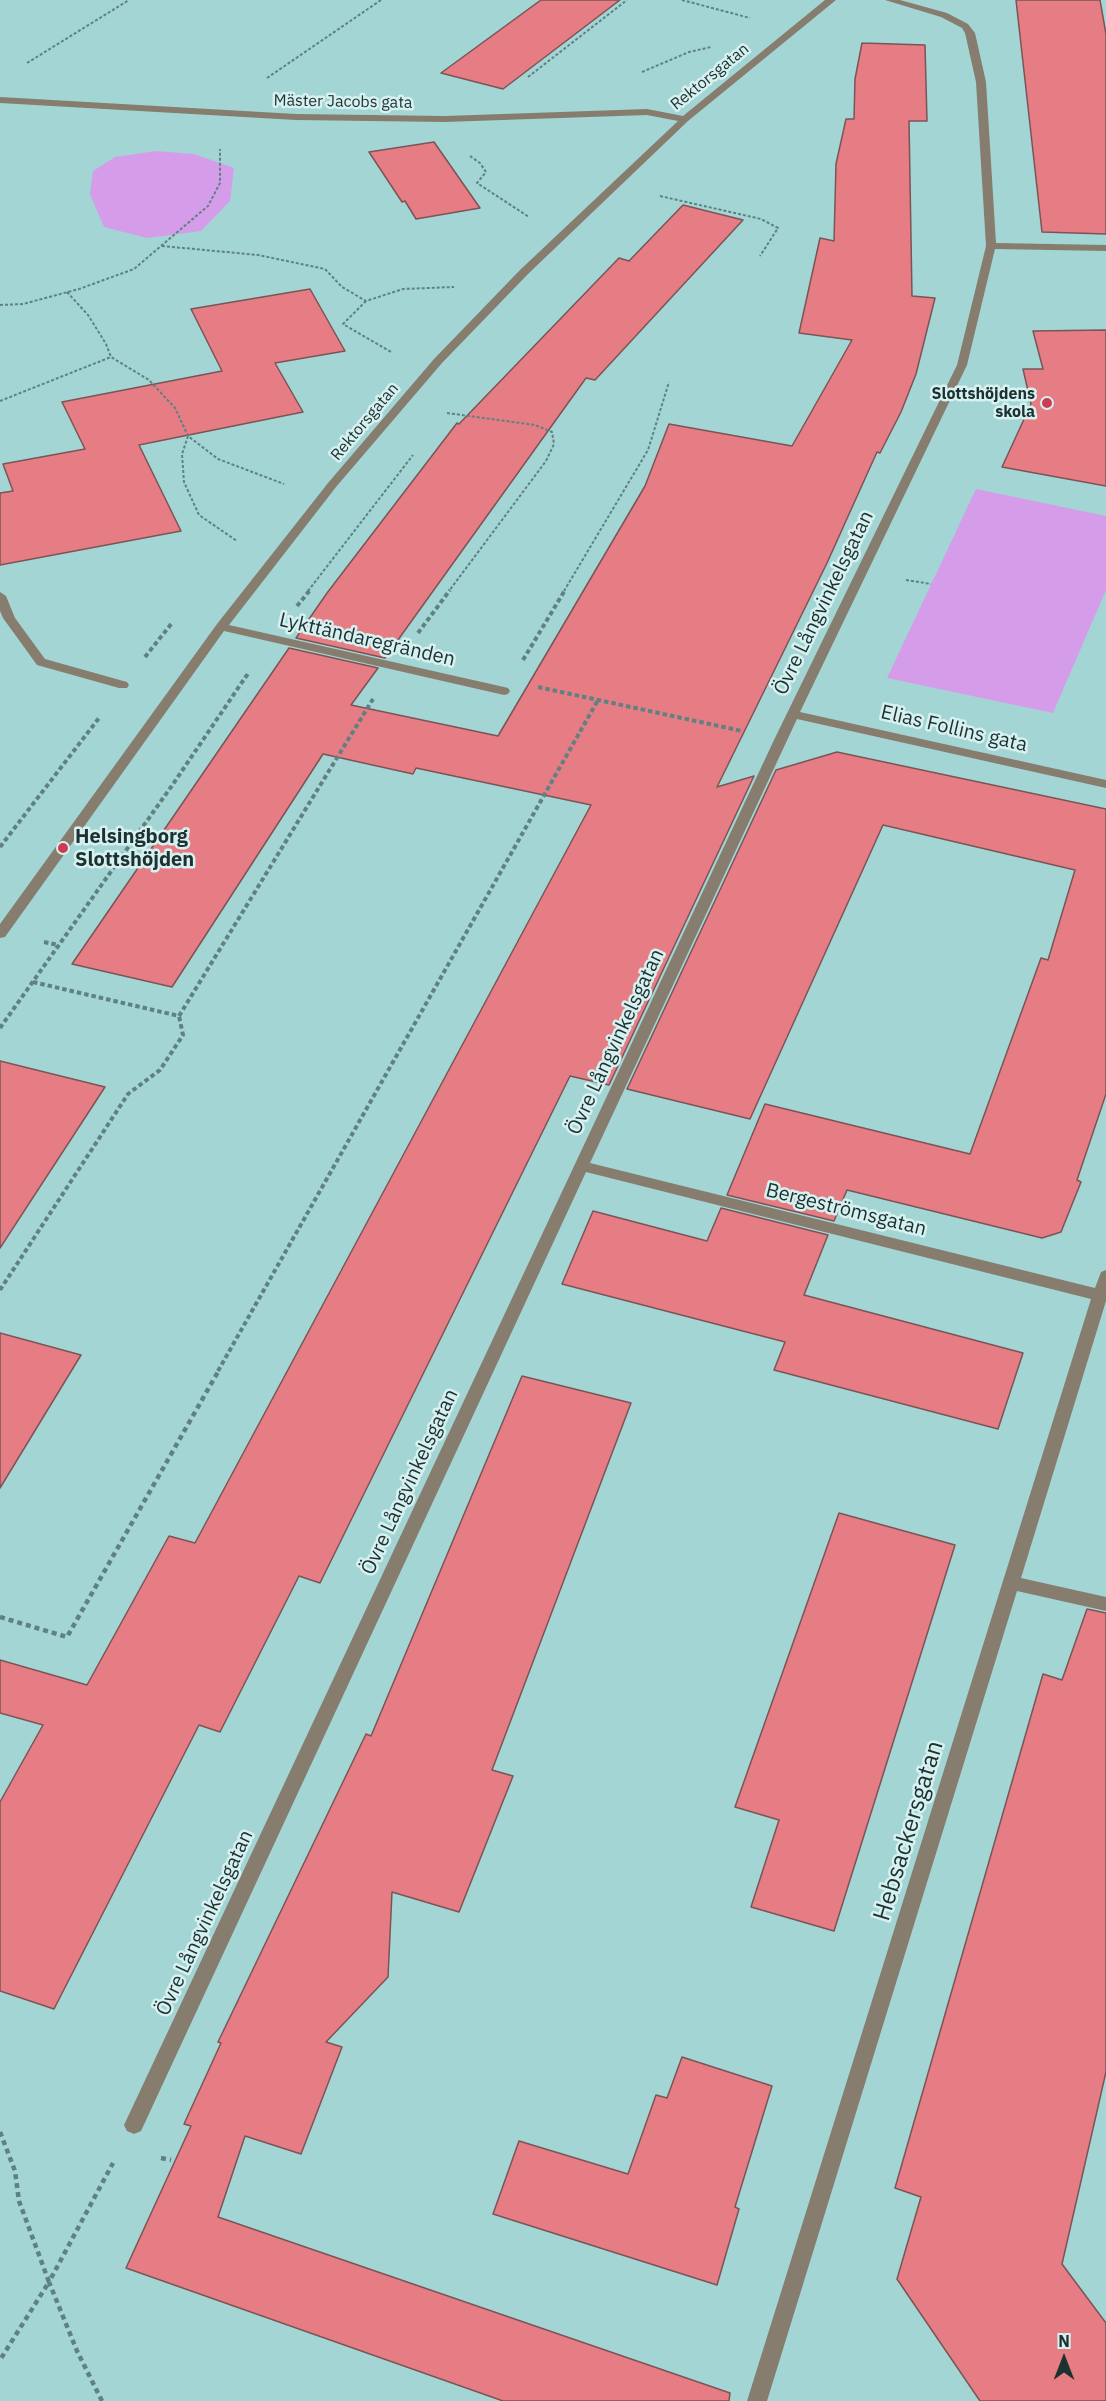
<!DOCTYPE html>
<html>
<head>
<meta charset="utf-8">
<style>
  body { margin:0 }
  #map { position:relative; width:1106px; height:2401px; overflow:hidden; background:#a3d5d5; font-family:"IBM Plex Sans",sans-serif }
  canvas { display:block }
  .north { position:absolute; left:1034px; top:2329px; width:60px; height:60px; -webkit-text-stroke:4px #d7f0f0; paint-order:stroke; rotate:0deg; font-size:16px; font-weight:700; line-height:24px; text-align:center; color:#1d3131 }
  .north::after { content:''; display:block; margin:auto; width:21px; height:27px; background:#1d3131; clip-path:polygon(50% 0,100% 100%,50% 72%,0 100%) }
</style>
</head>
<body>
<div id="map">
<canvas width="1106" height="2401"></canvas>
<div class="north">N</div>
</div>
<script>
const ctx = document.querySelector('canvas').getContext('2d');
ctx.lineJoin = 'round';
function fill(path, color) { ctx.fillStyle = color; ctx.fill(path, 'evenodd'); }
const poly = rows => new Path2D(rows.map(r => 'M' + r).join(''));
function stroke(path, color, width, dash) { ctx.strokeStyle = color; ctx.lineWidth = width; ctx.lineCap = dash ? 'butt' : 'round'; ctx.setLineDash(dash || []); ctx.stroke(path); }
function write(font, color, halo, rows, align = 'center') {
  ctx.font = font + ' "IBM Plex Sans",sans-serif'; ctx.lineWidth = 5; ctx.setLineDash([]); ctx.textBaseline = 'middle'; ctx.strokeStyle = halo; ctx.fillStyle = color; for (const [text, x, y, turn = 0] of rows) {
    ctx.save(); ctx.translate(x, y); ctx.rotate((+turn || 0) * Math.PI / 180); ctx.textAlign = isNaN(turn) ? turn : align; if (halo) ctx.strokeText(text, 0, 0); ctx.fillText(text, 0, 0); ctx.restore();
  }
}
const green = poly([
  [156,151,194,154,234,168,230,201,201,231,147,238,104,227,90,194,93,171,115,157],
  [976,489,1106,516,1106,590,1053,713,887,678]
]);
const building = poly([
  [541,0,620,0,503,89,441,73,541,0],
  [1016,0,1100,0,1106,34,1106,234,1042,232,1016,0],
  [862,43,925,45,927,121,909,121,912,296,935,298,916,374,901,412,880,453,877,452,827,563,717,787,754,776,609,1085,570,1076,320,1583,299,1576,220,1732,199,1725,54,2009,0,1991,0,1802,43,1725,0,1713,0,1660,87,1685,169,1536,195,1543,591,805,416,768,413,774,323,754,172,987,72,964,289,648,378,668,351,705,498,736,645,486,669,424,792,446,852,340,799,333,820,238,834,241,836,164,846,119,854,119,855,79,862,43],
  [434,142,480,208,416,219,405,201,402,202,369,152,434,142],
  [683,205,743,220,595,380,586,378,385,658,296,638,327,593,457,423,459,424,619,258,629,261,683,205],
  [310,289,345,351,275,363,303,412,139,445,181,531,0,565,0,493,13,491,3,464,85,449,62,402,222,371,191,309,310,289],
  [1106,330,1106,486,1002,467,1031,404,1023,369,1043,369,1033,331,1106,330],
  [837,752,1106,809,1106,1094,1077,1180,1081,1182,1061,1232,1042,1238,847,1190,834,1221,727,1195,765,1104,970,1154,1041,958,1048,960,1075,870,883,825,750,1119,627,1089,776,770,837,752],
  [0,1061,105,1087,0,1248,0,1061],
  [721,1208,828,1235,804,1295,1023,1353,998,1429,774,1370,785,1342,562,1284,593,1211,707,1241,721,1208],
  [0,1333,81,1355,0,1488,0,1333],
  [522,1376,631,1403,492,1770,513,1776,459,1912,392,1892,388,1977,326,2042,342,2047,301,2154,245,2136,218,2217,730,2393,729,2401,503,2401,126,2268,191,2126,184,2124,221,2043,218,2042,366,1734,371,1736,522,1376],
  [839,1513,955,1545,834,1931,751,1907,779,1820,735,1807,839,1513],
  [1087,1609,1106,1613,1106,2072,1062,2264,1106,2323,1106,2401,980,2401,897,2279,921,2197,895,2188,1043,1674,1062,1680,1087,1609],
  [682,2057,772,2086,735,2207,739,2209,717,2285,493,2214,519,2141,628,2174,656,2095,667,2098,682,2057]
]);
const pathFar2 = poly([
  [682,0,750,18],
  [27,63,129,0],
  [642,72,689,52,711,47],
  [528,77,627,0],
  [267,78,381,0],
  [470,156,480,163,486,172,477,183,529,217],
  [660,196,761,219,778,228,760,256],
  [162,246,258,255,325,269,342,287,366,301,403,289,454,287],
  [67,292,88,315,106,344,111,357,149,380,175,408,188,436,218,459,284,484],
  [366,301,343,324,391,352],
  [0,305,23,304,79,289,134,269,208,206,220,183,220,149],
  [0,401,111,357],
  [447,413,535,425,552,432,554,444,546,461,449,591],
  [188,436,182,454,184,482,199,515,237,541],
  [906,580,931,584],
  [308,591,413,455],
  [564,591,648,450,669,382]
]);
const pathFar1 = poly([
  [297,606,310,590],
  [418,633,450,590],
  [145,657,172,623],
  [523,660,565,590],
  [538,687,742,731],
  [0,847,99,718],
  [44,942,58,945],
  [33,982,179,1016,373,699],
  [0,1028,171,787,249,672],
  [0,1290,128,1094,160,1070,183,1035,179,1016],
  [218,1371,598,700]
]);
const path = poly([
  [0,1617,67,1637,219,1370],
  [0,2132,15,2171,19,2201,49,2282,0,2360],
  [161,2158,171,2160],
  [102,2401,77,2351,49,2282,113,2163]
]);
const minor = poly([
  [825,0,836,0,688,121,528,274,442,363,336,487,229,625,504,687,508,688,510,691,508,694,504,695,224,631,5,937,0,938,0,924,217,624,328,483,434,359,520,270,678,121,647,115,445,122,296,120,0,103,0,97,296,114,445,116,647,109,683,116,825,0],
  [885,0,900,0,947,13,968,24,975,33,986,82,996,243,1106,245,1106,251,995,249,967,365,800,712,1106,780,1106,788,797,719,590,1163,1095,1288,1101,1272,1106,1270,1106,1301,1021,1578,1106,1597,1106,1611,1017,1591,767,2401,747,2401,1091,1299,586,1172,141,2131,134,2134,127,2131,124,2125,774,740,957,365,986,246,976,82,965,33,962,28,941,17,885,0],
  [0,592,6,596,15,618,45,659,127,682,129,685,127,688,119,688,37,665,3,618,0,611,0,592]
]);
const markers = [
  [1047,403,6,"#cc3c51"],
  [63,848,6,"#cc3c51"]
];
const farStreetnames = [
  ["Rektorsgatan",710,77,-39],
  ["Mäster Jacobs gata",343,102,1],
  ["Rektorsgatan",365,422,-50]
];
const farPoinames = [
  ["Slottshöjdens",1035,394],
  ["skola",1035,412]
];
const streetNames = [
  ["Övre Långvinkelsgatan",824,603,-64],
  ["Lykttändaregränden",367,640,13],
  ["Elias Follins gata",954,729,13],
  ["Övre Långvinkelsgatan",616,1042,-65],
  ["Bergeströmsgatan",846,1210,14],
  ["Övre Långvinkelsgatan",410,1482,-65],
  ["Övre Långvinkelsgatan",205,1923,-65]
];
const poiNames = [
  ["Helsingborg",75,837],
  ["Slottshöjden",75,860]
];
const nearStreetnames = [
  ["Hebsackersgatan",909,1831,-73]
];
fill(green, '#d59de9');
fill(building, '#e67d84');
stroke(building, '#7b5456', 1.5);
stroke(pathFar2, '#5f8181', 2, [3, 2]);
stroke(pathFar1, '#5f8181', 4, [4.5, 3]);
stroke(path, '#5f8181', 4.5, [5, 4]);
fill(minor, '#867d6f');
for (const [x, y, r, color] of markers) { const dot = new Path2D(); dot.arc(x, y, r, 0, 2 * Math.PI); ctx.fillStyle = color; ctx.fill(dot); stroke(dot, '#d7f0f0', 2); }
write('16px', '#1d3131', '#d7f0f0', farStreetnames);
write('bold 16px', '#1d3131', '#d7f0f0', farPoinames, 'right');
write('20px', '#1d3131', '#d7f0f0', streetNames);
write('bold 20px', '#1d3131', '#d7f0f0', poiNames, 'left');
write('24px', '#1d3131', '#d7f0f0', nearStreetnames);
</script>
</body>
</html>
